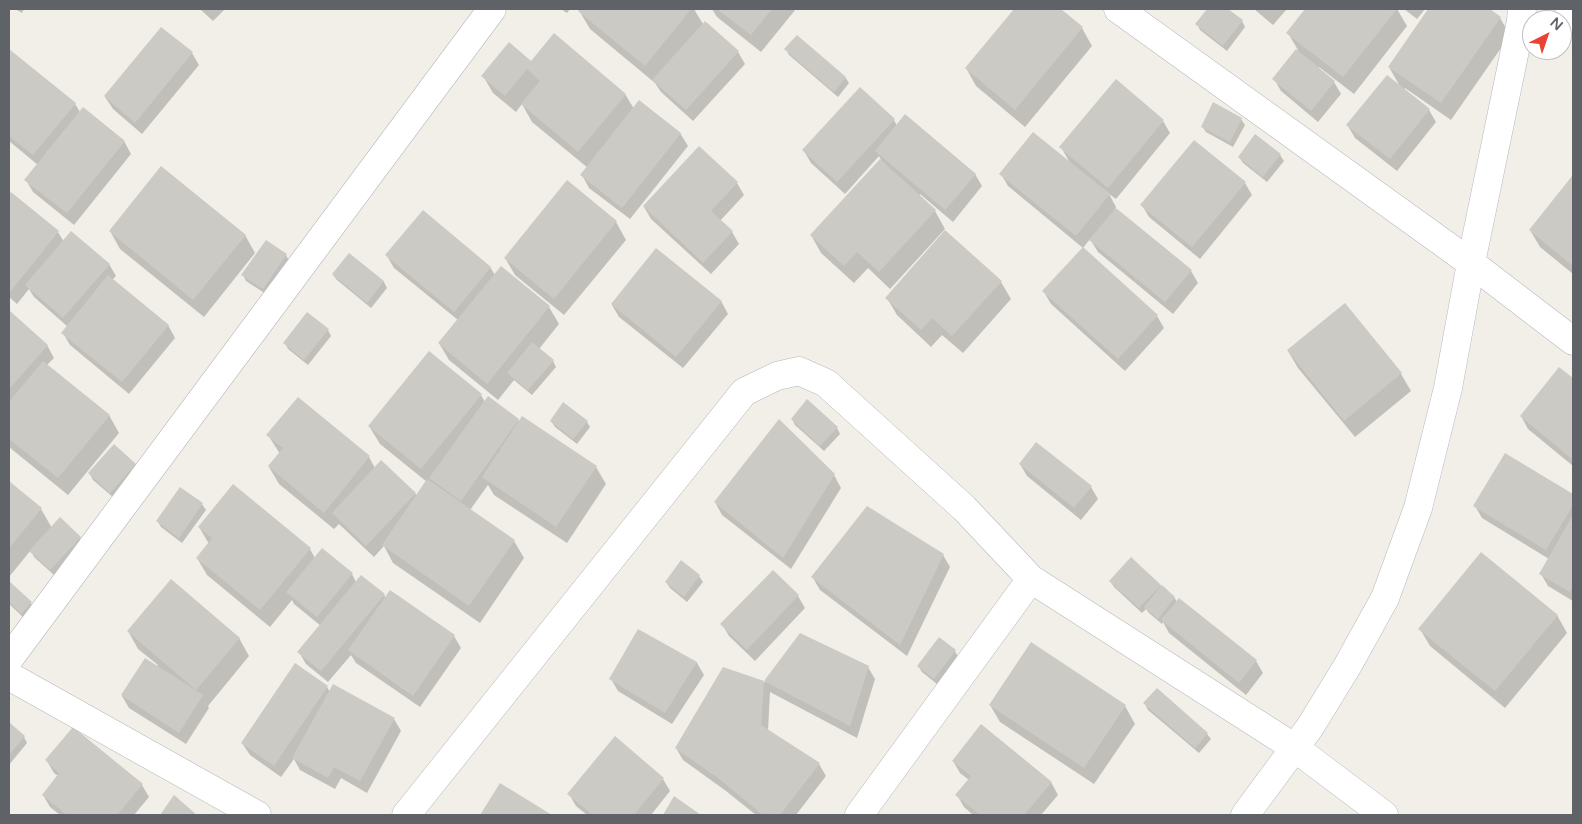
<!DOCTYPE html>
<html>
<head>
<meta charset="utf-8">
<style>
  body { margin:0 }
  #map { position:relative; width:1582px; height:824px; overflow:hidden; background:#f1efe8; font-family:"Varela Round",sans-serif }
  canvas { display:block }
  .frame { position:absolute; inset:0; border:10px solid #5f6368; pointer-events:none }
  .north { position:absolute; left:1522px; top:10px; width:50px; height:50px; box-sizing:border-box; background:#fff; border:1px solid #bfc1c3; border-radius:50%; rotate:41deg; font-size:14px; font-weight:700; line-height:20px; text-align:center; color:#5f6368 }
  .north::after { content:''; display:block; margin:auto; width:18px; height:22px; background:#ea4335; clip-path:polygon(50% 0,100% 100%,50% 72%,0 100%) }
</style>
</head>
<body>
<div id="map">
<canvas width="1582" height="824"></canvas>
<div class="frame"></div>
<div class="north">N</div>
</div>
<script>
const ctx = document.querySelector('canvas').getContext('2d');
ctx.lineJoin = 'round';
function fill(path, color) { ctx.fillStyle = color; ctx.fill(path, 'evenodd'); }
const poly = rows => new Path2D(rows.map(r => 'M' + r).join(''));
function stroke(path, color, width, dash) { ctx.strokeStyle = color; ctx.lineWidth = width; ctx.lineCap = dash ? 'butt' : 'round'; ctx.setLineDash(dash || []); ctx.stroke(path); }
const shadow = poly([
  [15,9,24,9,22,13],
  [200,9,225,9,213,21],
  [561,9,570,9,567,13],
  [582,9,694,9,703,24,738,52,745,64,693,121,661,92,655,83,590,29,580,12],
  [712,9,796,9,761,52,717,17],
  [1016,9,1059,9,1082,28,1092,46,1025,127,976,86,966,68],
  [1209,9,1226,9,1242,21,1245,27,1227,51,1200,30,1197,24],
  [1254,9,1287,9,1273,25],
  [1307,9,1397,9,1407,26,1354,94,1319,67,1318,69,1334,82,1341,94,1318,122,1281,91,1274,79,1298,50,1288,33],
  [1404,9,1425,9,1417,19],
  [1430,9,1487,9,1500,18,1510,35,1451,120,1405,88,1404,90,1429,110,1436,122,1397,171,1355,138,1348,126,1401,88,1389,67],
  [786,49,845,77,849,83,838,97,789,55],
  [9,50,75,104,80,112,124,141,131,154,74,225,33,192,26,180,38,165,9,141],
  [192,53,199,65,142,134,113,109,105,97],
  [531,63,625,94,634,109,680,133,688,146,630,219,589,188,582,175,588,168,532,122,522,104,516,112,493,93,483,76],
  [1241,119,1245,125,1233,147,1206,132,1202,126],
  [894,120,897,126,975,174,982,186,953,222,920,194,919,196,935,211,945,229,890,289,868,268,854,283,821,253,811,235,881,160,879,156,845,194,811,163,804,151],
  [1163,121,1170,133,1116,199,1109,194,1116,207,1115,209,1191,271,1198,283,1173,314,1098,252,1090,239,1083,248,1008,186,1001,174,1070,163,1061,147],
  [1256,136,1280,155,1284,161,1267,182,1243,163,1239,157],
  [1572,178,1573,179,1573,274,1540,247,1530,230],
  [567,182,616,222,626,240,564,315,515,275,505,258],
  [737,183,744,195,720,221,732,232,739,244,711,274,651,219,644,207],
  [1245,183,1252,195,1200,259,1149,217,1142,205],
  [9,194,58,232,64,242,109,264,116,276,112,280,168,325,175,338,129,394,70,345,63,333,68,327,34,297,29,289,17,304,9,297],
  [110,231,245,235,255,253,204,317,120,249],
  [286,255,289,261,266,294,246,281,243,275],
  [349,255,384,282,387,288,371,308,337,280,333,275],
  [387,256,490,267,495,275,549,307,559,324,539,349,553,361,556,367,532,395,514,380,498,400,449,360,439,343,458,320,394,268],
  [1001,282,1011,299,963,353,942,335,931,347,897,315,887,298],
  [1044,292,1157,316,1164,328,1125,371,1051,304],
  [721,301,728,314,683,368,619,317,612,305],
  [1344,305,1401,374,1411,391,1355,437,1298,368,1288,351],
  [10,313,47,345,54,358,47,365,109,415,119,433,68,495,9,447,9,315],
  [328,330,331,336,308,365,288,349,285,343],
  [1559,369,1573,380,1573,466,1528,429,1521,416],
  [481,395,485,402,518,420,520,422,596,467,606,484,567,543,494,495,488,485,470,510,514,541,524,558,480,623,393,563,384,546,374,557,339,524,334,529,279,484,269,467,280,454,268,435,298,398,369,457,375,468,415,493,417,497,427,482,380,444,369,426],
  [792,419,837,428,840,434,824,451,795,425],
  [551,421,587,422,590,427,577,444,555,427],
  [1506,455,1573,496,1573,601,1548,586,1541,574,1549,559,1482,518,1475,506],
  [1020,464,1091,487,1098,499,1081,520,1027,476],
  [135,465,138,471,114,498,93,480,90,474],
  [834,475,841,488,791,569,722,515,715,502],
  [9,483,41,509,52,528,80,538,84,544,54,575,34,557,31,550,9,577],
  [202,504,206,510,182,543,161,527,158,522],
  [199,527,310,549,315,558,352,574,356,582,384,595,386,598,454,636,461,648,420,707,356,663,351,655,328,682,306,664,299,652,321,626,294,604,292,600,270,627,207,575,197,558,209,544],
  [943,555,950,567,907,656,820,590,813,578],
  [681,562,699,576,703,582,687,602,670,588,666,582],
  [773,572,798,596,805,608,755,661,729,636,722,624],
  [1110,581,1160,585,1174,597,1177,602,1256,661,1263,673,1246,695,1169,633,1163,622,1162,624,1149,613,1146,609,1142,613,1114,587],
  [9,582,31,603,34,609,25,619,9,604],
  [1557,615,1567,633,1505,708,1430,646,1420,629],
  [639,630,697,663,704,675,672,724,618,691,611,679],
  [128,631,239,638,249,656,208,706,209,708,186,744,129,708,122,696,158,665,138,649],
  [800,635,868,667,875,679,857,738,770,692,768,731,819,764,826,776,796,815,756,815,726,791,683,760,676,748,723,669,764,683],
  [955,651,958,657,937,684,922,672,918,666],
  [327,687,330,692,394,719,401,731,367,793,341,778,335,789,300,770,294,759,281,777,250,755,242,743],
  [1145,704,1207,734,1211,739,1199,753,1148,710],
  [990,705,1125,706,1135,724,1094,784,1000,722],
  [9,724,24,737,27,743,9,765],
  [615,738,663,779,670,791,651,815,587,815,576,806,569,794],
  [47,761,142,785,149,797,134,815,60,815,50,807,43,795,58,776,54,773],
  [953,761,1051,782,1058,795,1041,815,973,815,964,807,957,795,969,780,960,773],
  [500,784,549,815,481,815]
]);
const building = poly([
  [580,9,691,9,645,66,578,11],
  [717,9,772,9,751,35],
  [1014,9,1061,9,1083,27,1015,110,965,68],
  [1207,9,1228,9,1243,20,1223,46,1195,24],
  [1305,9,1397,9,1343,77,1286,33],
  [1428,9,1490,9,1501,17,1441,103,1388,67],
  [705,21,739,51,686,110,652,80],
  [161,27,193,52,135,123,104,96],
  [554,33,626,94,578,152,521,104,540,81,527,69,505,96,481,76,509,42,531,61],
  [797,35,846,77,834,92,784,49],
  [9,49,76,103,33,155,9,136],
  [1296,49,1335,81,1311,111,1272,79],
  [1387,75,1430,109,1390,159,1346,125],
  [1116,79,1164,120,1108,188,1059,147],
  [860,87,895,119,837,182,802,150],
  [639,100,681,133,622,208,580,175],
  [1213,102,1242,118,1230,142,1201,127],
  [83,107,125,141,67,213,24,180],
  [905,114,976,174,945,210,875,151],
  [1033,132,1110,194,1076,236,999,174],
  [1255,134,1281,154,1263,177,1238,157],
  [1194,140,1246,182,1192,247,1140,205],
  [699,146,738,182,711,211,733,231,703,263,643,206],
  [880,159,936,210,879,272,857,252,844,266,810,235],
  [161,166,246,235,193,300,109,231],
  [1572,176,1573,177,1573,266,1529,230],
  [567,180,617,221,554,299,504,258],
  [11,192,59,231,10,292,9,195],
  [1116,208,1192,270,1165,302,1089,240],
  [423,210,491,267,454,312,385,255],
  [945,230,1002,281,952,336,932,318,921,330,885,298],
  [71,231,110,264,63,318,25,285],
  [266,240,287,254,263,289,241,275],
  [1083,247,1158,315,1118,359,1042,291],
  [656,248,722,301,676,357,611,304],
  [349,253,384,281,367,303,332,274],
  [501,266,550,306,487,384,438,343],
  [108,275,169,325,122,382,61,333],
  [1345,303,1402,373,1344,421,1287,350],
  [10,311,48,345,9,389,9,313],
  [307,312,329,329,304,360,283,343],
  [532,342,554,360,528,390,507,373],
  [429,351,482,394,421,469,368,426],
  [43,361,110,415,58,478,9,439,9,402],
  [1559,367,1573,378,1573,460,1520,416],
  [488,396,519,419,461,501,429,478],
  [298,397,370,456,324,513,268,466,283,448,266,435],
  [807,399,838,427,820,446,791,419],
  [563,402,588,421,573,439,550,421],
  [522,416,597,466,556,527,482,477],
  [779,419,835,474,783,558,714,502],
  [1036,442,1092,486,1074,508,1019,464],
  [114,444,136,464,110,493,88,473],
  [1505,453,1573,494,1573,505,1546,550,1473,506],
  [381,460,416,493,366,546,332,513],
  [427,479,515,540,469,606,382,545],
  [9,481,42,508,9,548],
  [233,484,311,548,260,610,196,558,212,538,198,527],
  [180,487,203,503,179,538,156,521],
  [867,506,944,554,900,645,811,577],
  [1573,515,1573,587,1570,592,1539,574],
  [60,517,81,537,50,570,29,551],
  [322,548,353,573,317,617,286,592],
  [1481,552,1558,615,1495,691,1418,629],
  [1131,557,1161,585,1139,608,1109,581],
  [681,560,700,575,684,597,665,582],
  [773,570,799,595,747,650,720,624],
  [361,575,385,594,321,671,297,652],
  [171,579,240,638,196,690,127,631],
  [9,581,32,602,21,614,9,602],
  [1162,585,1175,597,1158,619,1144,607],
  [390,590,455,635,413,696,348,650],
  [1179,598,1257,660,1239,683,1161,620],
  [638,629,697,662,665,713,609,679],
  [800,633,869,666,850,726,764,681],
  [939,637,956,650,934,679,917,666],
  [1031,642,1126,705,1084,768,989,705],
  [145,658,203,695,179,733,121,695],
  [295,663,328,686,274,766,241,743],
  [723,667,764,681,761,725,820,763,780,815,763,815,718,778,675,748],
  [333,684,395,718,360,781,334,767,328,778,292,758],
  [1157,688,1208,733,1195,748,1143,703],
  [9,722,25,736,9,755],
  [981,724,1052,782,1024,815,980,815,955,795,971,776,952,761],
  [73,727,143,784,117,815,67,815,42,795,59,773,45,760],
  [615,736,664,778,634,815,593,815,567,794],
  [500,783,552,815,480,815],
  [174,795,197,815,160,815],
  [674,796,701,815,663,815]
]);
const minor = poly([
  [1118,9,1471,263,1573,341],
  [1562,23,1573,23],
  [1031,579,1295,748,1384,815],
  [9,659,492,9],
  [9,676,257,815],
  [406,815,744,392,777,376,799,371,826,383,964,508,1031,579,859,815],
  [1245,815,1310,727,1348,665,1385,598,1418,508,1448,388,1471,263,1521,21,1522,9]
]);
fill(shadow, '#0003');
fill(building, '#cccac5');
stroke(minor, '#b5b8bc', 29);
stroke(minor, '#fff', 28);
</script>
</body>
</html>
